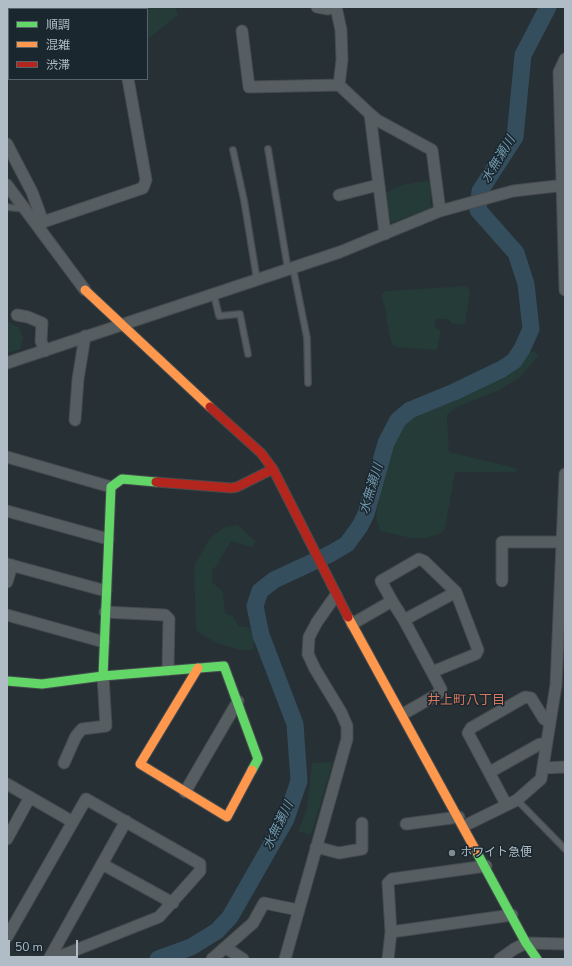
<!DOCTYPE html>
<html>
<head>
<meta charset="utf-8">
<style>
  body { margin:0 }
  #map { position:relative; width:572px; height:966px; overflow:hidden; background:#273034; font-family:"Nunito Sans","Noto Sans JP",sans-serif }
  canvas { display:block }
  .frame { position:absolute; inset:0; border:8px solid #b0bdc6; pointer-events:none }
  .legend { position:absolute; left:8px; top:8px; width:140px; height:72px; box-sizing:border-box; background:#1a272f; border:1px solid #56636b; margin:0; padding:5px 7px; list-style:none; font-size:12px; color:#b0bdc6 }
  .legend li { display:flex; align-items:center; gap:8px; height:20px }
  .legend b { width:20px; border:1px solid #56636b }
  .scale { position:absolute; left:8px; top:940px; width:70px; height:18px; box-sizing:border-box; border:2px solid #b0bdc6; border-top:0; padding-left:5px; font-size:12px; line-height:14px; white-space:nowrap; color:#b0bdc6; -webkit-text-stroke:3px #1a272f; paint-order:stroke }
</style>
</head>
<body>
<div id="map">
<canvas width="572" height="966"></canvas>
<div class="frame"></div>
<ul class="legend">
<li><b style="height:5px;background:#63d668"></b>順調</li>
<li><b style="height:5px;background:#ff974d"></b>混雑</li>
<li><b style="height:5px;background:#b3261e"></b>渋滞</li>
</ul>
<div class="scale">50 m</div>
</div>
<script>
const ctx = document.querySelector('canvas').getContext('2d');
ctx.lineJoin = 'round';
function fill(path, color) { ctx.fillStyle = color; ctx.fill(path, 'evenodd'); }
const poly = rows => new Path2D(rows.map(r => 'M' + r).join(''));
function stroke(path, color, width, dash) { ctx.strokeStyle = color; ctx.lineWidth = width; ctx.lineCap = dash ? 'butt' : 'round'; ctx.setLineDash(dash || []); ctx.stroke(path); }
function write(font, color, halo, rows, align = 'center') {
  ctx.font = font + ' "Nunito Sans","Noto Sans JP",sans-serif'; ctx.lineWidth = 3; ctx.setLineDash([]); ctx.textBaseline = 'middle'; ctx.strokeStyle = halo; ctx.fillStyle = color; for (const [text, x, y, turn = 0] of rows) {
    ctx.save(); ctx.translate(x, y); ctx.rotate((+turn || 0) * Math.PI / 180); ctx.textAlign = isNaN(turn) ? turn : align; if (halo) ctx.strokeText(text, 0, 0); ctx.fillText(text, 0, 0); ctx.restore();
  }
}
const green = poly([
  [148,7,175,7,178,15,147,40],
  [426,181,430,182,431,208,391,223,386,221,384,194,402,185],
  [467,286,470,292,465,324,453,324,448,319,437,319,434,326,441,331,437,350,396,347,392,345,387,322,386,310,381,296,385,291],
  [7,322,19,327,23,338,20,349,7,353],
  [534,351,539,355,519,378,497,391,455,408,447,415,449,452,516,468,517,472,455,472,445,529,441,533,426,538,411,538,380,531,376,517,381,483,397,426,411,414,486,380,504,371,525,354],
  [238,525,256,542,252,547,231,541,217,565,212,570,212,582,223,592,225,613,233,616,239,626,250,628,255,639,252,650,241,650,220,644,204,636,196,630,194,566,210,538,225,527],
  [333,762,311,835,298,831,307,809,312,763]
]);
const river = poly([
  [158,959,191,947,217,931,230,917,286,819,299,781,295,724,261,635,255,606,260,591,274,580,330,554,347,544,360,526,366,514,386,443,398,420,410,410,454,392,502,369,514,361,522,349,531,329,526,284,516,253,478,210,480,191,515,137,523,55,548,7]
]);
const lane = poly([
  [268,149,288,270],
  [233,150,244,200,257,280],
  [7,207,24,209],
  [293,268,307,338,308,383],
  [214,295,219,316,240,314,248,354],
  [517,800,565,849]
]);
const street = poly([
  [317,7,328,9,336,7],
  [336,7,341,30,342,60,339,85,370,114,385,234],
  [29,9,30,7],
  [140,9,141,7],
  [7,28,9,27],
  [242,31,249,87,339,85],
  [565,59,559,72,565,290],
  [370,114,377,120,432,150,440,211],
  [7,144,32,192,43,222],
  [7,185,85,290],
  [339,195,378,185],
  [38,226,43,222,143,188,146,180,128,79],
  [17,315,28,317,42,323,41,341,45,351],
  [7,363,340,252,440,211,513,191,565,185],
  [75,420,78,379,85,336],
  [7,457,111,487],
  [7,511,108,539],
  [7,564,106,591],
  [502,581,502,542,561,542],
  [7,582,12,565],
  [392,601,381,581,419,559,424,561,456,592,478,650,476,654,432,672],
  [105,612,165,615,169,619,168,670],
  [7,615,104,642],
  [404,620,456,592],
  [352,624,392,601,404,620,441,689,438,694,403,714],
  [64,763,76,736,82,729,106,726,103,676],
  [543,768,565,767],
  [490,772,540,744,546,746],
  [7,784,73,822],
  [185,792,238,701],
  [506,804,468,733,471,728,525,697,531,698,544,719,550,723],
  [406,824,459,817],
  [464,826,517,800,541,779,556,685,565,474],
  [7,839,30,797],
  [316,847,339,853,362,849,362,823],
  [102,864,173,903],
  [391,932,512,915],
  [7,937,86,799,200,864,200,871,159,917,53,959],
  [226,948,243,959],
  [49,959,126,821],
  [212,959,253,923,264,903,298,910],
  [285,959,347,739,347,726,341,712,315,669,308,654,309,637,317,622,336,595],
  [388,959,391,932,388,883,392,879,486,866],
  [500,959,514,949,526,943,565,944]
]);
const fast = poly([
  [103,676,111,487,122,479,156,482],
  [7,681,42,684,103,676,224,666,258,759,252,770],
  [476,851,526,943,537,959]
]);
const slow = poly([
  [85,290,210,407],
  [348,617,476,851],
  [198,668,140,764,227,817,252,770]
]);
const jam = poly([
  [210,407,261,453,273,469,348,617],
  [156,482,231,488,237,487,273,469]
]);
const markers = [
  [452,853,4,"#808c93"]
];
const poiNames = [
  ["ホワイト急便",460,853]
];
const waterNames = [
  ["水無瀬川",499,160,-59],
  ["水無瀬川",372,489,-73],
  ["水無瀬川",279,826,-64]
];
const neighbourhoodNames = [
  ["井上町八丁目",466,701]
];
fill(green, '#243b38');
stroke(river, '#344e5d', 17);
stroke(lane, '#454b4f', 8);
stroke(street, '#454b4f', 13);
stroke(fast, '#454b4f', 11);
stroke(slow, '#454b4f', 11);
stroke(jam, '#454b4f', 11);
stroke(lane, '#575e62', 5.5);
stroke(street, '#575e62', 11);
stroke(fast, '#63d668', 9);
stroke(slow, '#ff974d', 9);
stroke(jam, '#b3261e', 9);
for (const [x, y, r, color] of markers) { const dot = new Path2D(); dot.arc(x, y, r, 0, 2 * Math.PI); ctx.fillStyle = color; ctx.fill(dot); stroke(dot, '#1a272f', 1.5); }
write('12px', '#b0bdc6', '#1a272f', poiNames, 'left');
write('italic 13px', '#7096aa', '#1a272f', waterNames);
write('13px', '#d4775d', '#1a272f', neighbourhoodNames);
</script>
</body>
</html>
